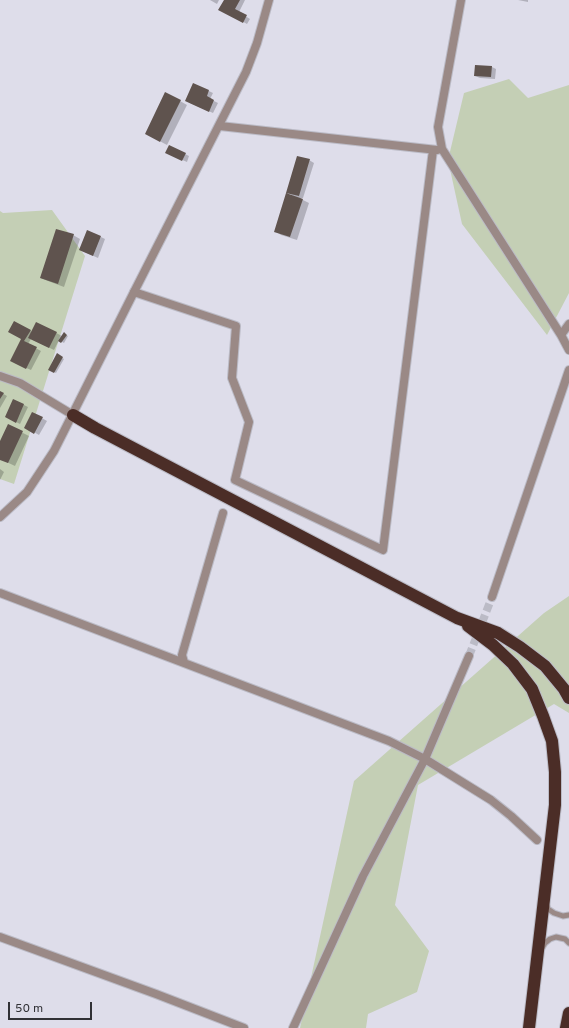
<!DOCTYPE html>
<html>
<head>
<meta charset="utf-8">
<style>
  body { margin:0 }
  #map { position:relative; width:569px; height:1028px; overflow:hidden; background:#deddea; font-family:Overpass,sans-serif }
  canvas { display:block }
  .scale { position:absolute; left:8px; top:1002px; width:84px; height:18px; box-sizing:border-box; border:2px solid #313136; border-top:0; padding-left:5px; font-size:12px; line-height:14px; white-space:nowrap; color:#313136; -webkit-text-stroke:3px #deddea; paint-order:stroke }
</style>
</head>
<body>
<div id="map">
<canvas width="569" height="1028"></canvas>
<div class="scale">50 m</div>
</div>
<script>
const ctx = document.querySelector('canvas').getContext('2d');
ctx.lineJoin = 'round';
function fill(path, color) { ctx.fillStyle = color; ctx.fill(path, 'evenodd'); }
const poly = rows => new Path2D(rows.map(r => 'M' + r).join(''));
function stroke(path, color, width, dash) { ctx.strokeStyle = color; ctx.lineWidth = width; ctx.lineCap = dash ? 'butt' : 'round'; ctx.setLineDash(dash || []); ctx.stroke(path); }
const green = poly([
  [509,79,528,98,569,85,569,293,547,335,462,224,448,160,464,93],
  [52,210,85,256,14,484,0,479,0,211,3,213],
  [569,596,569,713,554,704,418,785,395,905,429,951,417,992,368,1014,366,1028,300,1028,354,781,544,613]
]);
const shadow = poly([
  [210,0,219,0,217,4],
  [225,0,245,0,239,12,250,19,247,24,220,9],
  [518,0,528,0,528,2],
  [492,67,496,69,495,79,480,78,475,76],
  [194,84,213,93,210,99,218,103,213,113,190,103],
  [180,101,187,105,167,145,152,137],
  [185,154,189,156,187,162,171,155],
  [309,160,314,163,303,198,299,198,309,203,297,240,281,235,275,231,293,196,287,192],
  [73,235,80,239,64,287,48,281,41,278],
  [101,237,105,239,98,258,80,250],
  [14,322,32,332,37,323,62,336,64,334,68,336,64,343,59,340,54,350,31,339,28,344,41,351,31,370,15,363,22,338],
  [57,355,64,359,56,373,49,369],
  [0,392,7,396,0,408],
  [14,400,28,407,20,424,10,419],
  [33,413,47,421,39,435,25,427],
  [9,426,29,436,15,466,0,459,0,444],
  [0,469,4,472,0,480]
]);
const building = poly([
  [224,0,240,0,235,9,247,15,243,23,218,10],
  [475,65,492,66,491,77,474,76],
  [193,83,209,90,207,96,214,100,209,112,185,101],
  [165,92,181,100,160,142,145,134],
  [169,145,186,153,182,161,165,153],
  [297,156,310,159,299,196,286,193],
  [286,193,303,199,290,237,274,232],
  [56,229,74,234,58,284,40,278],
  [87,230,101,236,93,256,79,250],
  [14,321,31,330,24,341,37,347,26,369,10,361,21,339,8,332],
  [36,322,57,332,49,348,28,338],
  [64,332,67,335,61,343,58,341],
  [57,353,63,357,54,373,48,370],
  [0,391,4,393,0,399],
  [13,399,24,404,16,423,5,417],
  [32,412,43,417,34,434,24,428],
  [8,424,23,431,8,463,0,460,0,441]
]);
const minorTunnel = poly([
  [469,656,492,597]
]);
const service = poly([
  [546,903,548,909,554,913,563,916,569,915],
  [542,948,545,943,550,939,556,937,565,939,569,943]
]);
const minor = poly([
  [461,0,438,127,442,149,561,335,569,350],
  [220,126,437,150],
  [134,292,236,326,232,378,249,422,235,480,383,550,433,150],
  [561,335,569,324],
  [0,376,20,383,73,415],
  [0,593,389,741,425,759,491,800,511,816,537,840],
  [492,597,569,370],
  [184,662,182,655,223,513],
  [0,937,156,994,244,1028],
  [293,1028,363,876,425,759,469,656]
]);
const tertiary = poly([
  [0,517,27,492,54,451,134,292,246,72,257,43,269,0]
]);
const motorway = poly([
  [73,415,95,428,457,618,498,633,520,647,545,666,564,689,569,698],
  [468,626,493,645,513,664,532,689,543,716,552,741,555,772,555,805,529,1028],
  [566,1028,569,1013]
]);
fill(green, '#c4cfb5');
fill(shadow, '#0003');
fill(building, '#5f534e');
stroke(minorTunnel, '#bbbbc6', 8, [8, 4]);
stroke(service, '#bbbbc6', 7);
stroke(minor, '#bbbbc6', 10);
stroke(tertiary, '#bbbbc6', 10);
stroke(motorway, '#bbbbc6', 14);
stroke(service, '#9a8986', 5);
stroke(minor, '#9a8986', 8);
stroke(tertiary, '#9a8986', 8);
stroke(motorway, '#4b2d27', 12);
</script>
</body>
</html>
